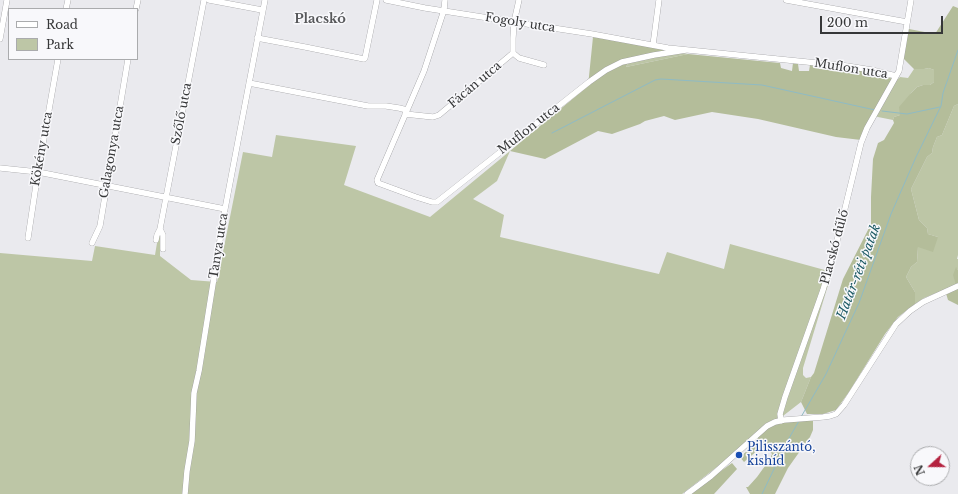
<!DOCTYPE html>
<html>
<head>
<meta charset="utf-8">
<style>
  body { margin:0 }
  #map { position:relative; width:958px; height:494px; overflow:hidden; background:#eaeaee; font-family:"Libre Baskerville",serif }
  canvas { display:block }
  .legend { position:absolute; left:8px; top:8px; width:130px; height:52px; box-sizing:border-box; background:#f8f8fb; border:1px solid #aaabad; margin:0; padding:5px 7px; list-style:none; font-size:12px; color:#363738 }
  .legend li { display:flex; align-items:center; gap:8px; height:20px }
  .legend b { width:20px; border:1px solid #aaabad }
  .north { position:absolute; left:910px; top:446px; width:40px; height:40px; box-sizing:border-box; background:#f8f8fb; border:1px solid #aaabad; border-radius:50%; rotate:249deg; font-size:11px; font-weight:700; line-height:16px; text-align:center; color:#363738 }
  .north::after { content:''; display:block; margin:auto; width:14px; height:18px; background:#b4223f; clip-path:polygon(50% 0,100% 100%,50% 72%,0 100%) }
  .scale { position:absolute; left:820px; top:16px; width:123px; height:18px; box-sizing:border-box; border:2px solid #363738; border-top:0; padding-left:5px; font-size:12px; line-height:14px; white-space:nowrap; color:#363738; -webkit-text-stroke:3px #f8f8fb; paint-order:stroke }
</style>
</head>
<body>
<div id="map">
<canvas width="958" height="494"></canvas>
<ul class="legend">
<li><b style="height:5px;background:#fff"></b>Road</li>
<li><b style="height:11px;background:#bdc6a6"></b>Park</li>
</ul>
<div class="north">N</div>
<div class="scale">200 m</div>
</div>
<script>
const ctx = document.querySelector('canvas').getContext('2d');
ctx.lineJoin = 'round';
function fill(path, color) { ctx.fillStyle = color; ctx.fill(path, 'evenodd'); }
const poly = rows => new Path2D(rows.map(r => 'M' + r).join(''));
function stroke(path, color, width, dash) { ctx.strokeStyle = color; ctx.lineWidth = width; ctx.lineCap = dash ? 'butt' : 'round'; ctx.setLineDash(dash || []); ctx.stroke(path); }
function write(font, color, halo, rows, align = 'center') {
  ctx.font = font + ' "Libre Baskerville",serif'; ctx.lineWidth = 3; ctx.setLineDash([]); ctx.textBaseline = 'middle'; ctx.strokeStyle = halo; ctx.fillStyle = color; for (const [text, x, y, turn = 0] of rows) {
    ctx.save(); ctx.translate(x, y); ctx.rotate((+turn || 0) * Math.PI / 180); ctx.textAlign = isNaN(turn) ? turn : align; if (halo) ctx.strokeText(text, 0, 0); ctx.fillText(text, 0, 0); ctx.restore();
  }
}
const green = poly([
  [677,52,688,54,626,67,628,63],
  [929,68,934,70,934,82,930,85,923,85,917,87,911,93,900,115,894,117,893,120,873,116,893,79,898,79,900,77,908,78,914,69,924,69],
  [958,104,958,255,957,259,958,259,958,270,956,268,956,285,924,298,915,304,915,292,906,277,911,267,917,262,918,247,938,237,928,234,927,228,919,220,911,189,927,157,932,153,933,147,937,137,942,135,954,106],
  [276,135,356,146,344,185,430,217,510,151,497,181,473,199,504,215,500,237,659,274,667,252,724,269,730,244,832,272,803,368,803,375,806,378,811,377,801,402,682,494,0,494,0,253,92,261,95,246,155,255,158,237,160,234,160,256,191,280,217,282,243,152,272,157]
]);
const forest = poly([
  [953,6,958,8,958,104,954,106,942,135,937,137,933,147,932,153,927,157,911,189,919,220,927,228,928,234,938,237,933,252,918,247,917,262,911,267,906,277,915,292,915,304,898,317,885,334,849,392,836,410,823,414,807,414,801,402,811,377,814,373,843,279,871,224,871,197,873,159,878,143,884,140,894,123,893,120,894,117,900,115,899,107,911,93,917,87,923,85,930,85,934,82,934,70,929,68,924,69,914,69,903,58,909,29,935,34],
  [593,37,677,52,628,63,626,67,688,54,780,63,781,68,792,71,793,63,798,64,799,71,809,71,810,65,847,68,872,72,893,79,861,140,836,137,758,119,712,112,675,120,664,116,645,121,640,124,612,134,598,131,545,159,510,151,588,86],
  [956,267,958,270,958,305,948,300,945,290,956,285,953,275],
  [788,421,813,421,813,430,810,437,788,468,775,494,750,494,746,487,748,487,757,477,770,459,772,454,766,447,759,449,744,462,740,457,747,451,752,439,773,423],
  [732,463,737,469,714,494,689,494]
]);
const stream = poly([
  [882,111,907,114,940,107],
  [552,133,655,80,661,79,762,85,875,110],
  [801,417,826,374,859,303,891,214,916,157,941,106,943,93,958,50],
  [762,494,788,440,799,421]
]);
const minor = poly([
  [209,0,262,10],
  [386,0,425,8,514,22,592,34,668,48,847,66,872,70,896,76],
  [445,0,444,10,424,71,377,180,378,183,416,197,432,202,437,202,589,82,606,70,622,62,654,55,686,50],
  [786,0,907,22],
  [66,9,68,0],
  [136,9,138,0],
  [257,38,305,47,364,59,365,58,377,0],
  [0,39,7,0],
  [653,45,659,0],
  [513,53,519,58,544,65],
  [249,83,368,106,386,106,399,108,407,110],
  [405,114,433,117,439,115,513,53,513,38,514,22,519,0],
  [0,168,38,172,225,209],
  [28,238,38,172,58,59],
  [156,240,157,235,160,229],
  [92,243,100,226,128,59],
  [163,249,163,235,160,229,204,0],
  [781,421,780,414,785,397,823,290,836,245,861,143,867,128,899,71,911,0],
  [185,494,187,471,192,441,194,393,199,371,225,209,265,0],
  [687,494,711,476,767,426,775,422,784,420,823,417,830,416,836,414,844,405,896,324,910,311,923,302,958,286]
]);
const markers = [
  [739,455,4,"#1a4fb4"]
];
const streetNames = [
  ["Fogoly utca",520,23,9],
  ["Muflon utca",851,69,9],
  ["Fácán utca",475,85,-40],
  ["Szőlő utca",182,114,-79],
  ["Muflon utca",529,129,-38],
  ["Kökény utca",42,149,-80],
  ["Galagonya utca",112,152,-80],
  ["Tanya utca",219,246,-81],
  ["Placskó dűlő",835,247,-75]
];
const transitNames = [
  ["Pilisszántó,",747,448],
  ["kishíd",747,462]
];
const neighbourhoodNames = [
  ["Placskó",320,19]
];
const waterNames = [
  ["Határ-réti patak",859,272,-69]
];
fill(green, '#bdc6a6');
fill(forest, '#b4bd9a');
stroke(stream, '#8fbbc4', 1);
stroke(minor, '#939396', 6);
stroke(minor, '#fff', 5.5);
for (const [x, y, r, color] of markers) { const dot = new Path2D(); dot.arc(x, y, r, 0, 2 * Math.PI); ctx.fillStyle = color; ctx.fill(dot); stroke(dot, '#f8f8fb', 1.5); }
write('12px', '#363738', '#f8f8fb', streetNames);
write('12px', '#164399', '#f8f8fb', transitNames, 'left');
write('bold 13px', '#57585a', '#f8f8fb', neighbourhoodNames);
write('italic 13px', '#1e5b65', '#f8f8fb', waterNames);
</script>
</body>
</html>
